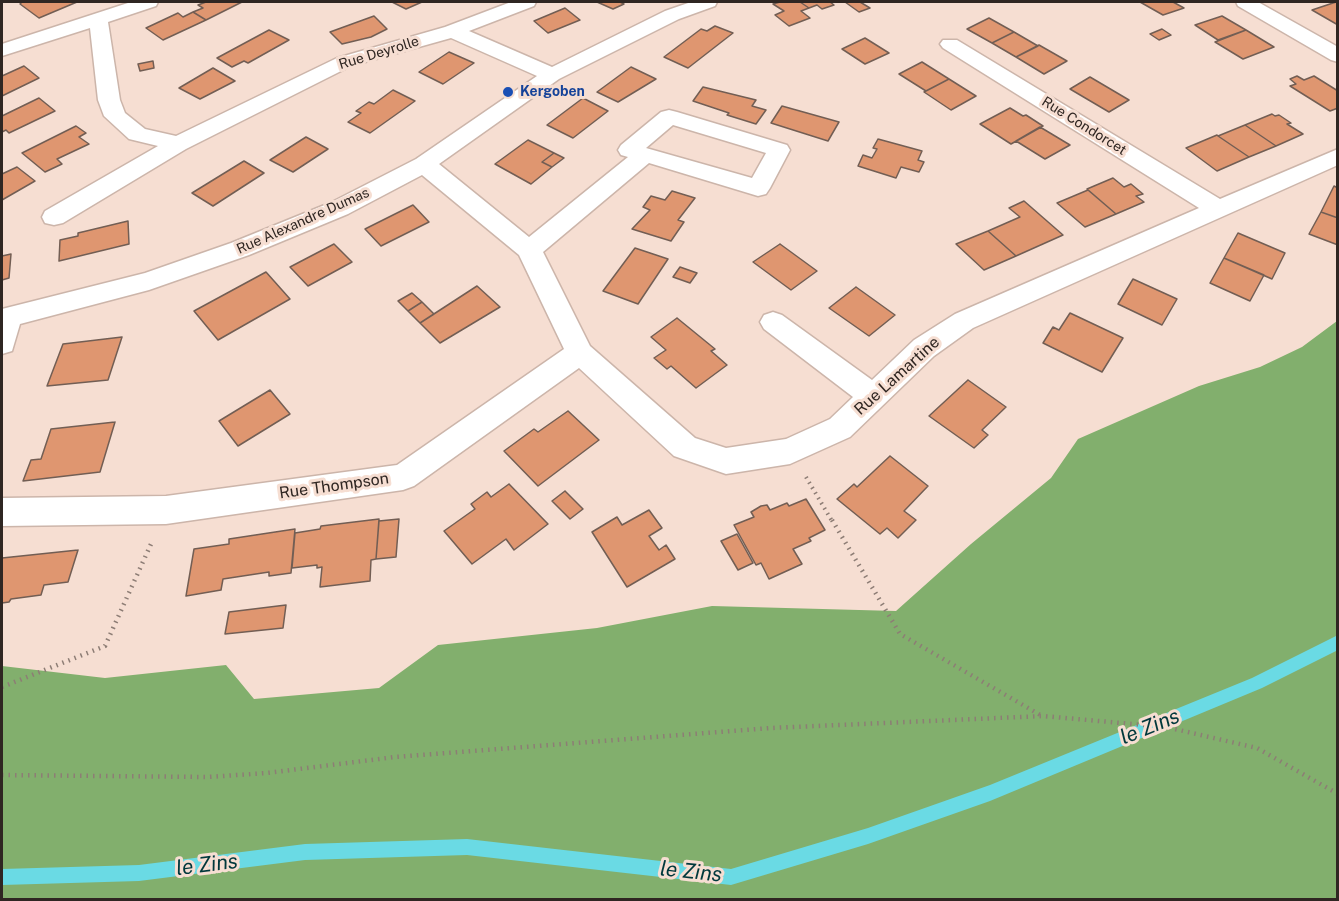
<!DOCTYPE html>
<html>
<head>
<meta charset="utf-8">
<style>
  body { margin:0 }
  #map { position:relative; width:1339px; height:901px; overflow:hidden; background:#f6ded2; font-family:"Public Sans",sans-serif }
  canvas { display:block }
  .frame { position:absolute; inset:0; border:3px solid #2f2622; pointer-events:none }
</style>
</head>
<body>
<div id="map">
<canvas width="1339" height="901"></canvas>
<div class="frame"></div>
</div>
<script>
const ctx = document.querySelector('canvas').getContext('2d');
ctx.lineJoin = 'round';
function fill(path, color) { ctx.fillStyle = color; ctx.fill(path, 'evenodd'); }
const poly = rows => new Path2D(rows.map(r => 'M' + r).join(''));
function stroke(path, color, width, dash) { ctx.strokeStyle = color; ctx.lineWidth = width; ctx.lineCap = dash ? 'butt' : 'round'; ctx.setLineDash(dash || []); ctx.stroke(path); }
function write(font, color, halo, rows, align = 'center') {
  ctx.font = font + ' "Public Sans",sans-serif'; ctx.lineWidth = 6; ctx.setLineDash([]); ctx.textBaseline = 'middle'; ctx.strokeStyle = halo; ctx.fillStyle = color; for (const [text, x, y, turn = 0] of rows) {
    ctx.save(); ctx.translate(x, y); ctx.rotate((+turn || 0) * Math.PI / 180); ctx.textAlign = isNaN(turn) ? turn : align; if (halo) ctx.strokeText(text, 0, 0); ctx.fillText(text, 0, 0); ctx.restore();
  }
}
const forest = poly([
  [1337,321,1337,899,2,899,2,666,105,678,226,665,254,699,379,688,438,645,597,628,712,606,896,611,971,544,1051,478,1078,439,1199,386,1260,367,1302,347]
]);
const stream = poly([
  [1338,635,1338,650,1262,688,990,801,868,844,731,885,467,855,305,860,139,881,2,885,2,869,139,865,305,844,467,839,731,869,868,828,990,785,1252,678,1338,635]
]);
const building = poly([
  [22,2,77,2,39,18,20,4,22,2],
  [206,2,242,2,206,20,193,12,203,8,198,5,206,2],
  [392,2,422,2,406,9,392,2],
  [597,2,620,2,624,4,613,9,597,2],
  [780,2,800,2,809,8,801,11,810,18,789,26,775,15,784,11,773,4,780,2],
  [800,2,830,2,834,5,822,9,817,5,809,8,800,2],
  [845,2,860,2,870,8,859,12,845,2],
  [1140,2,1173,2,1184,8,1163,15,1140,2],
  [1338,2,1338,25,1312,10,1336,2,1338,2],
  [565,8,580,20,548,33,534,21,565,8],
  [193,12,206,20,163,40,146,28,178,13,183,17,193,12],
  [374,16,387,29,371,37,342,44,330,32,374,16],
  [1222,16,1246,30,1218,40,1195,25,1222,16],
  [989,18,1014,32,992,43,967,29,989,18],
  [715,26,733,33,688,68,664,57,701,29,707,31,715,26],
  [1162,29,1171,35,1159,40,1150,34,1162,29],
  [269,30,289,40,248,63,244,61,232,67,217,58,269,30],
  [1246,30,1274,47,1243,59,1215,42,1246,30],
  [1014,32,1038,46,1016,57,992,43,1014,32],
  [865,38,889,53,865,64,842,49,865,38],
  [1039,45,1067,61,1044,74,1016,57,1039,45],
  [449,52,474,63,443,84,419,72,449,52],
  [153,61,154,68,140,71,138,64,153,61],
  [922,62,949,79,926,91,899,74,922,62],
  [24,66,39,78,2,96,2,76,24,66],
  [631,67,656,79,618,102,597,92,631,67],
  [213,68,235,81,200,99,179,88,213,68],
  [1297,76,1304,80,1314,76,1338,91,1338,108,1330,111,1290,86,1296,84,1290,79,1297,76],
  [1090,77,1129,100,1109,112,1070,89,1090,77],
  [949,79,976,96,951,110,924,92,949,79],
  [703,87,756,100,752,106,766,110,756,124,727,115,729,113,693,101,703,87],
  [393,90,415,101,370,133,348,122,361,113,356,111,369,102,374,104,393,90],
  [39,98,55,111,9,133,6,130,2,132,2,116,39,98],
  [583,98,608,111,573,138,547,125,583,98],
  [782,106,839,122,828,141,771,123,782,106],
  [1010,108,1023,116,1026,115,1043,126,1011,144,980,124,1010,108],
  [1272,114,1275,116,1279,115,1291,123,1287,124,1303,134,1276,146,1245,125,1272,114],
  [1245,125,1276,146,1249,157,1218,136,1245,125],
  [76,126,86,133,79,137,89,144,57,159,62,164,45,172,22,153,76,126],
  [1040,127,1070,145,1045,159,1016,141,1040,127],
  [1217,135,1218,136,1249,157,1217,171,1186,148,1217,135],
  [306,137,328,149,293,172,270,160,306,137],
  [878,139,922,151,918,160,924,162,919,172,901,167,896,178,858,166,863,155,872,158,877,149,873,148,878,139],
  [528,140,554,153,542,162,552,167,531,184,495,164,528,140],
  [554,153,564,158,552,167,542,162,554,153],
  [244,161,264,173,213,206,192,193,244,161],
  [17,167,35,181,2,200,2,174,17,167],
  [1113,178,1124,187,1131,184,1143,194,1136,196,1144,202,1116,214,1087,189,1113,178],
  [1334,186,1338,188,1338,218,1321,212,1334,186],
  [1088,190,1116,214,1085,227,1057,203,1088,190],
  [672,191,695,198,678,220,684,222,671,241,632,229,650,210,643,207,651,196,665,200,672,191],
  [1024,201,1063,235,1016,256,988,231,1020,217,1009,208,1024,201],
  [413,205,429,222,381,246,365,229,413,205],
  [1321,212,1338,218,1338,245,1309,234,1321,212],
  [128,221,129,244,59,261,60,240,78,236,78,233,128,221],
  [988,231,1016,256,984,270,956,244,988,231],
  [1238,233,1285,253,1272,279,1224,258,1238,233],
  [334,244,352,262,308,286,290,267,334,244],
  [780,244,817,271,791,290,753,262,780,244],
  [635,248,668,259,638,304,603,291,635,248],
  [11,254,9,278,2,280,2,256,11,254],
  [1224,258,1264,275,1250,301,1210,283,1224,258],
  [680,267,697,273,690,283,673,277,680,267],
  [266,272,290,299,218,340,194,311,266,272],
  [1133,279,1177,299,1162,325,1118,304,1133,279],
  [477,286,500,307,440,343,420,323,477,286],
  [856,287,895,315,869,336,829,308,856,287],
  [412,293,422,302,408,311,398,301,412,293],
  [422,302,434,314,420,323,408,311,422,302],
  [1070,313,1123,338,1102,372,1043,343,1053,327,1059,330,1070,313],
  [677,318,715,349,711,351,727,365,696,388,671,366,667,369,654,358,666,350,651,337,677,318],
  [122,337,108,380,47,386,63,344,122,337],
  [968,380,1006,407,982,430,988,435,974,448,929,416,968,380],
  [270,390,290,414,238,446,219,421,270,390],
  [568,411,599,440,538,486,504,451,534,429,538,432,568,411],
  [115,422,100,472,23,481,31,460,41,459,51,429,115,422],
  [890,456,928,486,904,511,916,520,898,538,887,528,880,534,837,499,854,484,857,487,890,456],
  [509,484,548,524,514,550,506,539,472,564,444,531,475,509,471,504,487,492,491,497,509,484],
  [565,491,583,509,570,519,552,501,565,491],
  [806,499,825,530,809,538,811,541,793,549,802,564,769,579,761,563,756,565,734,525,754,517,751,512,761,506,767,505,770,510,787,503,789,506,806,499],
  [649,510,662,528,649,536,659,550,666,545,675,559,627,587,592,532,617,517,622,525,649,510],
  [379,519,376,559,371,560,370,581,320,587,322,567,317,568,317,565,292,568,295,533,320,529,321,526,379,519],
  [399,519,396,557,376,559,379,521,399,519],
  [295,529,291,573,269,576,269,572,223,579,221,590,186,596,194,549,229,544,229,539,295,529],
  [737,534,753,563,738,570,721,541,737,534],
  [78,550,68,582,44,585,41,595,11,599,9,602,2,603,2,558,78,550],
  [286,605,283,628,225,634,229,612,286,605]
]);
const pathFar1 = poly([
  [806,477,832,521]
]);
const path = poly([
  [832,520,900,634,1042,716],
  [2,687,105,646,151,544],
  [2,775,208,777,267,773,395,757,771,728,1043,716,1166,727,1257,748,1338,794]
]);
const minor = poly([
  [131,2,158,2,156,6,108,22,120,100,125,113,145,129,176,136,337,58,445,27,511,2,536,2,534,6,469,31,552,67,665,11,691,2,717,2,715,6,679,19,559,79,439,164,529,237,628,157,621,155,618,150,621,145,661,112,669,110,677,112,787,145,790,150,770,188,766,194,758,196,649,163,543,252,590,346,695,438,726,448,786,439,830,419,853,397,764,329,760,322,764,315,773,312,782,315,872,380,914,340,955,314,1199,208,943,48,940,44,943,40,957,40,1220,199,1338,149,1338,165,973,328,934,356,850,437,790,464,726,474,674,456,579,368,414,486,403,490,166,524,2,526,2,498,166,496,397,465,564,349,519,255,422,175,348,214,249,255,149,290,20,324,12,351,2,354,2,309,145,273,231,243,332,202,416,159,537,76,451,38,351,66,186,149,63,223,54,225,45,223,42,217,45,211,158,146,129,139,104,116,98,100,90,28,2,56,2,44,131,2],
  [673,125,766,153,752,178,646,148,673,125],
  [1236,2,1258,2,1338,47,1338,62,1331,60,1238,6,1236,2]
]);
const markers = [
  [508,92,6,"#1a4fb4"]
];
const farStreetnames = [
  ["Rue Deyrolle",379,53,-17],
  ["Rue Condorcet",1084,126,32],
  ["Rue Alexandre Dumas",303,221,-24]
];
const farTransitnames = [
  ["Kergoben",520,92]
];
const streetNames = [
  ["Rue Lamartine",897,376,-42],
  ["Rue Thompson",334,486,-8]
];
const nearWaternames = [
  ["le Zins",1150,727,-22],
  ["le Zins",207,865,-7],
  ["le Zins",691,872,6]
];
fill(forest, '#82af6d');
fill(stream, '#6adae4');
fill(building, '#df9670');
stroke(building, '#725e54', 1.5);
stroke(minor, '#ccb5aa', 3);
stroke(pathFar1, '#8d7d75', 4, [1.5, 4.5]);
stroke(path, '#8d7d75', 4.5, [1.5, 5]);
fill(minor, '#fff');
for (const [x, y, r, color] of markers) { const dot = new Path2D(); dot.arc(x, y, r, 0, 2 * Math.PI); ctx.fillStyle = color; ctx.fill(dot); stroke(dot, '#f6ded2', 2); }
write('14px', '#2f2622', '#f6ded2', farStreetnames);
write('bold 14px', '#164399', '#f6ded2', farTransitnames, 'left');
write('16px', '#2f2622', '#f6ded2', streetNames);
write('italic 21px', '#00383c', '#f6ded2', nearWaternames);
</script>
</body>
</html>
